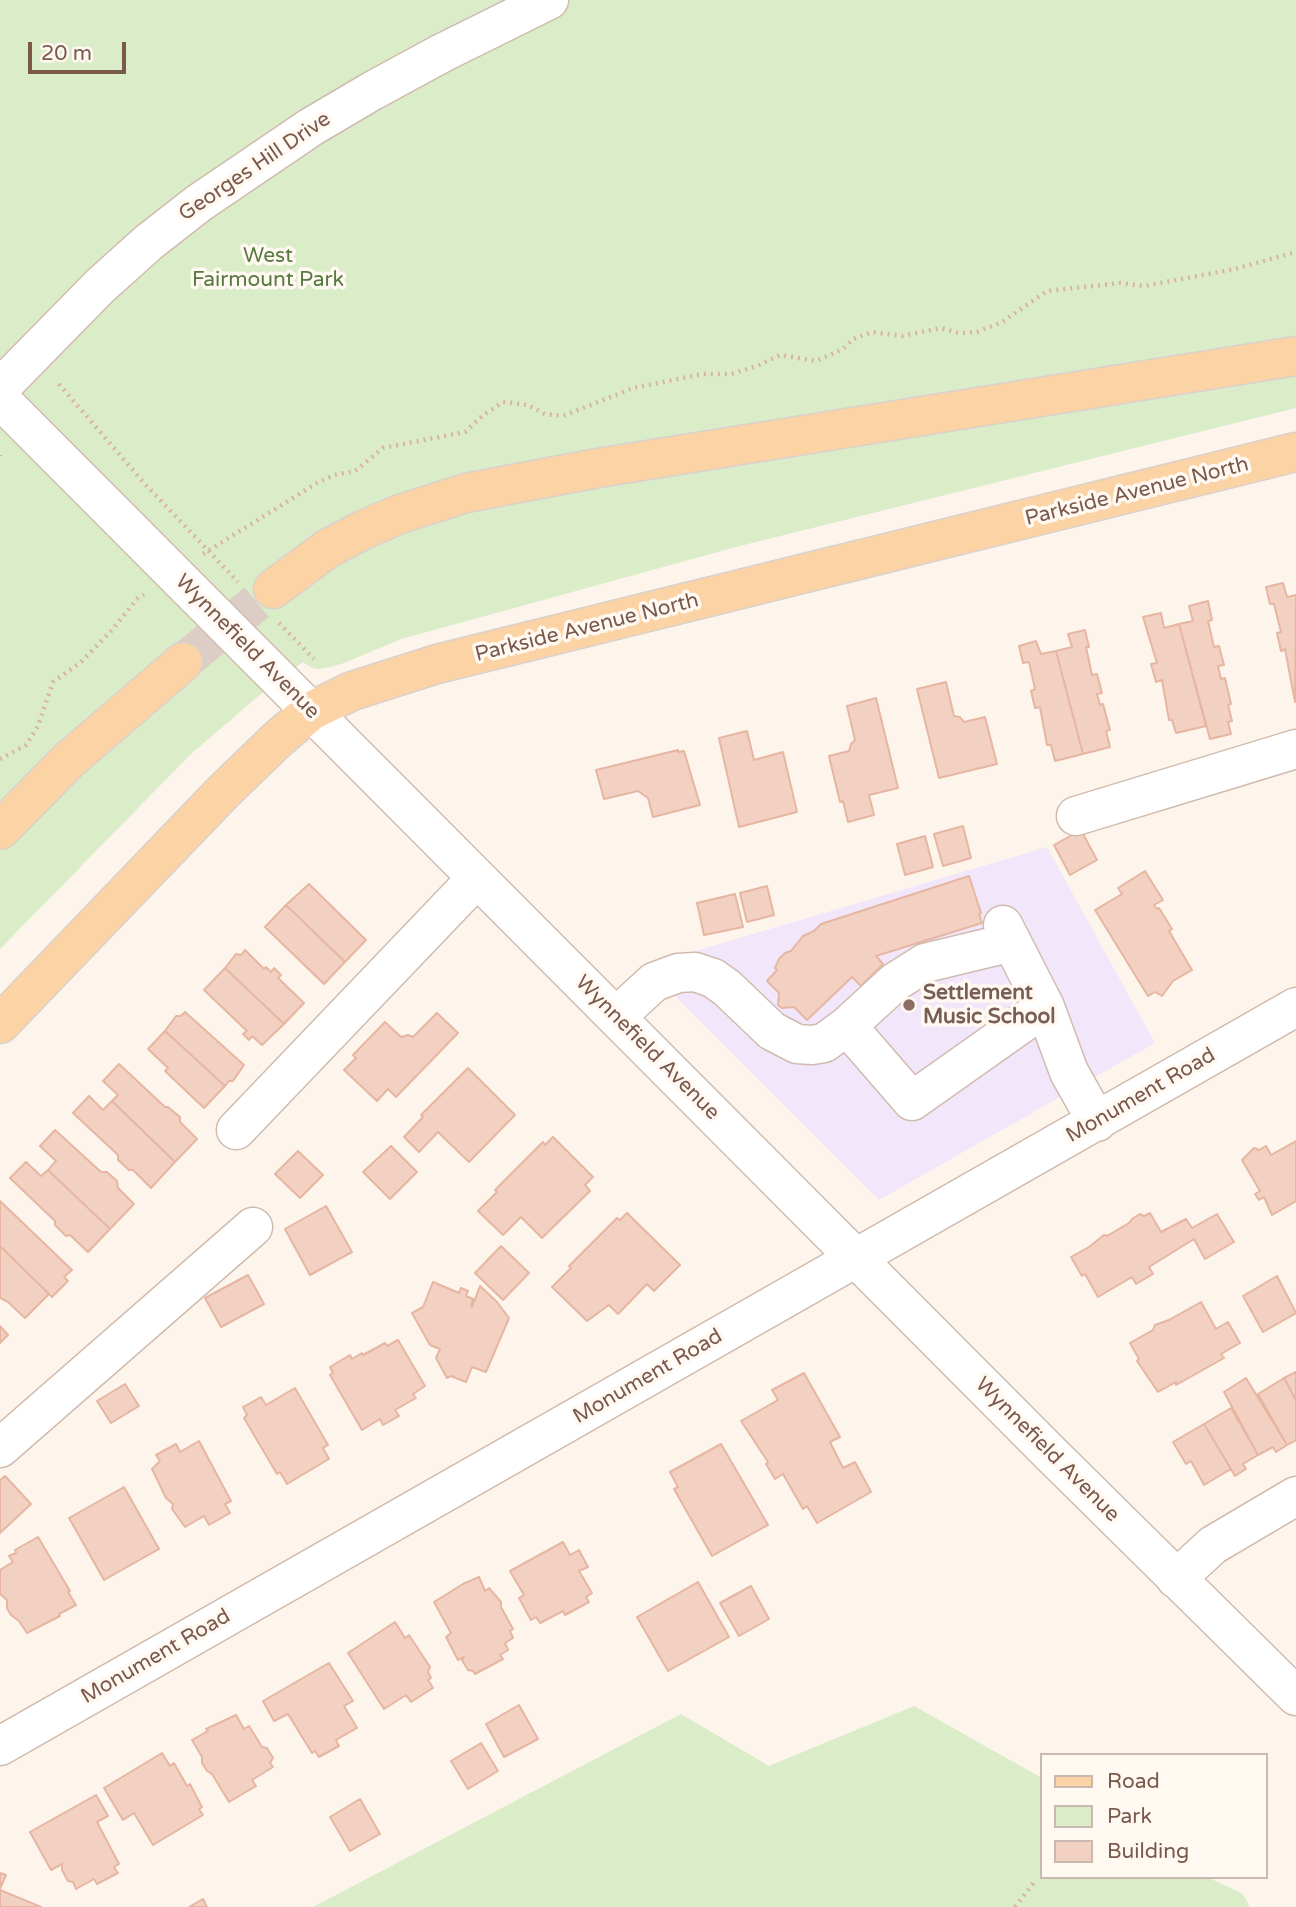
<!DOCTYPE html>
<html>
<head>
<meta charset="utf-8">
<style>
  body { margin:0 }
  #map { position:relative; width:1296px; height:1907px; overflow:hidden; background:#fdf5eb; font-family:"Varela Round",sans-serif }
  canvas { display:block }
  .legend { position:absolute; left:1040px; top:1753px; width:228px; height:126px; box-sizing:border-box; background:#fff9f2; border:2px solid #cab9b0; margin:0; padding:9px 12px; list-style:none; font-size:21px; color:#7a594d }
  .legend li { display:flex; align-items:center; gap:14px; height:35px }
  .legend b { width:35px; border:2px solid #cab9b0 }
  .scale { position:absolute; left:28px; top:42px; width:98px; height:32px; box-sizing:border-box; border:4px solid #7a594d; border-top:0; padding-left:9px; font-size:21px; line-height:24px; white-space:nowrap; color:#7a594d; -webkit-text-stroke:5px #fff9f2; paint-order:stroke }
</style>
</head>
<body>
<div id="map">
<canvas width="1296" height="1907"></canvas>
<ul class="legend">
<li><b style="height:9px;background:#fcd3a4"></b>Road</li>
<li><b style="height:19px;background:#daecc8"></b>Park</li>
<li><b style="height:19px;background:#f3d1c2"></b>Building</li>
</ul>
<div class="scale">20 m</div>
</div>
<script>
const ctx = document.querySelector('canvas').getContext('2d');
ctx.lineJoin = 'round';
function fill(path, color) { ctx.fillStyle = color; ctx.fill(path, 'evenodd'); }
const poly = rows => new Path2D(rows.map(r => 'M' + r).join(''));
function stroke(path, color, width, dash) { ctx.strokeStyle = color; ctx.lineWidth = width; ctx.lineCap = dash ? 'butt' : 'round'; ctx.setLineDash(dash || []); ctx.stroke(path); }
function write(font, color, halo, rows, align = 'center') {
  ctx.font = font + ' "Varela Round",sans-serif'; ctx.lineWidth = 7; ctx.setLineDash([]); ctx.textBaseline = 'middle'; ctx.strokeStyle = halo; ctx.fillStyle = color; for (const [text, x, y, turn = 0] of rows) {
    ctx.save(); ctx.translate(x, y); ctx.rotate((+turn || 0) * Math.PI / 180); ctx.textAlign = isNaN(turn) ? turn : align; if (halo) ctx.strokeText(text, 0, 0); ctx.fillText(text, 0, 0); ctx.restore();
  }
}
const education = poly([
  [1047,847,1155,1043,879,1200,645,966]
]);
const green = poly([
  [0,0,1296,0,1296,341,569,461,457,484,395,504,312,545,264,579,282,598,364,546,432,517,578,487,882,440,1236,381,1296,375,1296,408,740,546,401,639,339,665,319,669,312,668,303,662,256,698,191,754,0,949,0,851,108,742,194,672,176,654,93,719,0,816],
  [914,1706,1042,1778,1042,1877,1207,1877,1243,1894,1250,1907,313,1907,681,1714,769,1766]
]);
const building = poly([
  [1283,583,1287,597,1296,595,1295,702,1285,649,1281,651,1277,633,1281,632,1274,604,1270,604,1266,587,1283,583],
  [1208,601,1212,620,1208,621,1214,647,1219,646,1224,665,1218,666,1221,679,1225,678,1231,704,1228,705,1232,721,1228,722,1231,734,1210,739,1179,624,1193,621,1189,606,1208,601],
  [1161,613,1164,628,1179,624,1206,726,1176,733,1172,720,1169,720,1162,680,1156,682,1151,664,1157,663,1143,617,1161,613],
  [1085,630,1089,647,1086,647,1092,675,1097,674,1102,693,1097,694,1100,705,1103,704,1110,730,1106,731,1110,747,1083,754,1056,651,1072,647,1068,634,1085,630],
  [1036,641,1041,654,1056,651,1083,754,1055,761,1051,745,1047,745,1040,707,1035,708,1031,691,1035,689,1029,662,1023,663,1019,646,1036,641],
  [946,682,954,716,960,717,964,722,985,717,997,764,939,778,917,689,946,682],
  [876,698,898,788,869,795,874,815,848,822,843,801,840,802,829,756,849,751,851,744,855,740,847,706,876,698],
  [747,731,754,760,783,752,797,812,739,827,719,738,747,731],
  [678,750,678,752,684,751,700,805,653,817,648,798,638,791,604,799,596,770,678,750],
  [963,826,971,858,943,866,934,834,963,826],
  [1081,830,1097,860,1070,875,1054,845,1081,830],
  [925,836,933,867,905,875,897,844,925,836],
  [1145,871,1163,900,1154,905,1157,909,1159,908,1172,929,1169,931,1192,970,1173,981,1162,996,1155,992,1148,996,1095,910,1122,894,1118,888,1145,871],
  [969,876,981,913,979,914,982,923,876,956,883,964,861,986,852,977,807,1020,794,1007,782,1008,778,1005,779,993,767,981,777,970,775,968,779,959,785,953,791,951,803,936,814,931,821,924,969,876],
  [309,884,366,940,345,962,286,905,309,884],
  [767,886,774,915,747,922,740,893,767,886],
  [735,894,743,927,704,935,697,903,735,894],
  [286,905,345,962,324,984,265,927,286,905],
  [245,950,264,969,266,967,271,972,274,968,281,975,278,978,304,1003,284,1024,225,968,236,954,241,955,245,950],
  [225,968,284,1024,262,1045,252,1036,249,1040,243,1034,247,1031,204,990,225,968],
  [185,1012,244,1065,233,1081,229,1081,225,1086,165,1031,176,1016,181,1016,185,1012],
  [437,1013,458,1033,396,1097,388,1089,377,1101,344,1070,356,1058,353,1055,385,1022,401,1037,408,1035,413,1037,437,1013],
  [165,1031,225,1086,204,1108,165,1071,168,1068,148,1049,165,1031],
  [119,1064,165,1107,168,1107,180,1117,180,1122,197,1139,175,1162,112,1101,118,1095,103,1081,119,1064],
  [468,1068,515,1115,469,1162,438,1132,419,1152,404,1137,423,1117,421,1115,468,1068],
  [89,1096,103,1110,112,1101,175,1162,151,1188,133,1170,129,1170,118,1160,118,1155,73,1113,89,1096],
  [55,1130,101,1172,107,1172,117,1181,118,1188,134,1204,110,1229,48,1170,56,1161,40,1146,55,1130],
  [553,1137,593,1177,585,1185,590,1191,542,1238,521,1217,503,1235,478,1211,497,1192,495,1190,543,1142,545,1145,553,1137],
  [1296,1141,1296,1201,1272,1215,1264,1197,1259,1200,1255,1194,1260,1191,1242,1160,1254,1148,1259,1150,1266,1146,1271,1155,1296,1141],
  [391,1146,417,1172,390,1199,363,1172,391,1146],
  [298,1151,323,1175,300,1198,275,1174,298,1151],
  [26,1162,41,1176,48,1170,110,1229,88,1252,70,1235,66,1236,55,1225,55,1221,10,1178,26,1162],
  [0,1201,72,1270,64,1277,68,1281,52,1297,0,1246,0,1201],
  [326,1206,352,1252,310,1275,285,1229,326,1206],
  [627,1213,680,1265,654,1291,647,1284,618,1314,609,1305,587,1321,552,1287,571,1268,569,1266,617,1218,620,1220,627,1213],
  [1150,1213,1161,1232,1186,1219,1192,1228,1217,1214,1234,1242,1205,1259,1194,1239,1149,1267,1153,1274,1136,1284,1132,1277,1098,1297,1085,1274,1082,1276,1071,1257,1089,1247,1104,1235,1107,1236,1129,1223,1132,1219,1140,1214,1144,1216,1150,1213],
  [0,1246,49,1294,25,1318,8,1302,0,1298,0,1246],
  [501,1246,529,1273,503,1300,475,1273,501,1246],
  [248,1275,264,1304,221,1327,205,1298,248,1275],
  [1277,1276,1296,1313,1263,1332,1243,1296,1277,1276],
  [433,1282,459,1293,461,1288,468,1291,466,1296,473,1299,471,1306,472,1307,480,1286,497,1302,509,1318,486,1372,472,1367,466,1382,451,1376,447,1378,436,1358,440,1349,430,1345,412,1313,423,1307,433,1282],
  [1201,1302,1216,1329,1228,1322,1240,1343,1221,1354,1224,1358,1176,1385,1176,1382,1158,1392,1137,1361,1139,1359,1130,1343,1153,1330,1155,1325,1169,1320,1201,1302],
  [0,1326,8,1335,0,1343,0,1326],
  [398,1340,425,1386,413,1394,416,1398,395,1410,399,1416,383,1425,380,1419,362,1430,330,1375,333,1373,330,1367,350,1355,352,1359,362,1353,363,1355,385,1343,387,1346,398,1340],
  [1296,1372,1296,1400,1284,1378,1296,1372],
  [804,1373,840,1437,830,1442,843,1468,855,1462,871,1492,817,1523,807,1506,803,1509,783,1474,775,1479,766,1464,768,1462,741,1421,778,1400,772,1390,804,1373],
  [1246,1378,1287,1445,1276,1452,1273,1447,1258,1455,1224,1392,1246,1378],
  [1284,1378,1296,1400,1296,1440,1287,1445,1258,1394,1284,1378],
  [125,1384,139,1406,111,1423,97,1401,125,1384],
  [295,1388,328,1445,323,1448,329,1459,287,1484,280,1472,277,1474,244,1418,247,1415,243,1407,261,1397,266,1405,295,1388],
  [1231,1408,1258,1455,1243,1464,1246,1469,1235,1476,1204,1424,1231,1408],
  [1204,1424,1231,1469,1204,1485,1191,1461,1186,1464,1173,1442,1204,1424],
  [199,1441,231,1501,225,1504,230,1513,209,1525,204,1516,185,1527,172,1509,173,1504,166,1498,152,1469,160,1461,156,1455,176,1444,180,1452,199,1441],
  [721,1444,768,1525,712,1556,674,1489,678,1487,670,1472,721,1444],
  [5,1476,31,1504,0,1533,0,1480,5,1476],
  [124,1487,159,1549,104,1580,69,1518,124,1487],
  [38,1537,70,1591,68,1592,76,1605,59,1614,60,1616,27,1633,19,1621,11,1615,7,1608,7,1600,0,1594,0,1570,13,1562,9,1556,16,1553,15,1550,38,1537],
  [563,1542,570,1555,579,1550,588,1567,579,1571,592,1593,586,1597,589,1602,565,1615,563,1611,540,1623,536,1617,531,1620,519,1598,524,1595,510,1571,563,1542],
  [479,1577,485,1591,489,1588,501,1602,501,1607,513,1629,510,1631,513,1638,505,1643,508,1650,500,1655,503,1659,475,1674,473,1671,468,1670,462,1660,464,1657,458,1660,446,1637,451,1633,434,1602,463,1584,479,1577],
  [698,1582,729,1637,668,1671,637,1617,698,1582],
  [751,1586,769,1619,739,1636,720,1603,751,1586],
  [395,1622,405,1638,409,1635,430,1667,428,1672,431,1678,428,1680,433,1688,411,1702,406,1695,384,1709,348,1653,395,1622],
  [329,1663,353,1701,344,1706,357,1728,336,1740,339,1746,319,1757,315,1751,312,1753,288,1714,274,1721,263,1701,329,1663],
  [519,1705,538,1739,504,1757,486,1724,519,1705],
  [236,1715,244,1729,249,1726,262,1747,267,1748,273,1758,270,1763,273,1767,252,1780,256,1786,229,1802,212,1774,207,1771,202,1763,202,1757,192,1740,208,1731,206,1729,236,1715],
  [481,1743,498,1771,468,1789,451,1761,481,1743],
  [162,1753,170,1766,174,1763,187,1786,190,1784,202,1807,199,1809,203,1815,153,1845,134,1813,123,1820,104,1788,162,1753],
  [96,1795,108,1816,97,1822,119,1864,114,1867,118,1873,97,1884,94,1879,76,1889,73,1882,68,1881,62,1870,62,1864,51,1870,30,1832,96,1795],
  [360,1799,380,1834,350,1851,330,1817,360,1799],
  [0,1873,6,1875,0,1889,0,1873],
  [0,1890,41,1907,0,1907,0,1890],
  [203,1899,207,1907,189,1907,203,1899]
]);
const majorTunnel = poly([
  [183,662,273,589]
]);
const path = poly([
  [59,384,143,482,238,582],
  [0,456,0,455],
  [203,554,317,483,334,475,355,471,383,448,465,432,482,416,503,402,528,405,545,414,563,416,633,388,703,374,731,374,757,366,780,355,816,361,843,349,853,339,872,332,902,336,941,328,958,333,977,332,1002,322,1047,291,1120,283,1144,286,1235,269,1296,252],
  [279,623,314,659],
  [0,759,26,745,38,726,53,682,81,662,112,630,137,599,144,595],
  [1015,1907,1035,1881]
]);
const minor = poly([
  [0,388,100,286,149,242,199,203,311,127,372,91,442,53,549,0],
  [0,399,1052,1455,1296,1696],
  [1076,816,1296,749],
  [1003,925,1045,1007,1069,1072,1097,1122],
  [1012,942,925,963,895,982,847,1026,912,1101,1045,1007],
  [616,1017,654,982,678,973,695,972,713,978,727,988,772,1031,797,1044,812,1045,824,1043,847,1026],
  [236,1130,477,878],
  [0,1448,253,1227],
  [1176,1579,1213,1545,1296,1496],
  [0,1746,1296,1007]
]);
const major = poly([
  [273,589,327,549,363,530,400,514,466,493,598,468,1296,356],
  [0,830,69,760,183,662],
  [0,1024,224,791,279,738,311,711,352,691,437,664,1296,452]
]);
const markers = [
  [909,1005,7,"#8d6e63"]
];
const streetNames = [
  ["Georges Hill Drive",255,167,-34],
  ["Parkside Avenue North",1137,492,-14],
  ["Parkside Avenue North",587,628,-14],
  ["Wynnefield Avenue",247,647,45],
  ["Wynnefield Avenue",647,1048,45],
  ["Monument Road",1141,1096,-30],
  ["Monument Road",648,1377,-30],
  ["Wynnefield Avenue",1047,1450,45],
  ["Monument Road",156,1657,-30]
];
const parkNames = [
  ["West",268,256],
  ["Fairmount Park",268,280]
];
const educationNames = [
  ["Settlement",923,993],
  ["Music School",923,1017]
];
fill(education, '#f2e7fa');
fill(green, '#daecc8');
fill(building, '#f3d1c2');
stroke(building, '#e6b6a2', 2);
stroke(majorTunnel, '#dccec4', 38, [38, 19]);
stroke(minor, '#d1bbaf', 41);
stroke(major, '#dad1cd', 41);
stroke(path, '#d9b4a4', 4.5, [2, 5]);
stroke(minor, '#fff', 38);
stroke(major, '#fcd3a4', 38);
for (const [x, y, r, color] of markers) { const dot = new Path2D(); dot.arc(x, y, r, 0, 2 * Math.PI); ctx.fillStyle = color; ctx.fill(dot); stroke(dot, '#fff9f2', 2.5); }
write('21px', '#7a594d', '#fff9f2', streetNames);
write('21px', '#577a41', '#fff9f2', parkNames);
write('bold 21px', '#785e54', '#fff9f2', educationNames, 'left');
</script>
</body>
</html>
